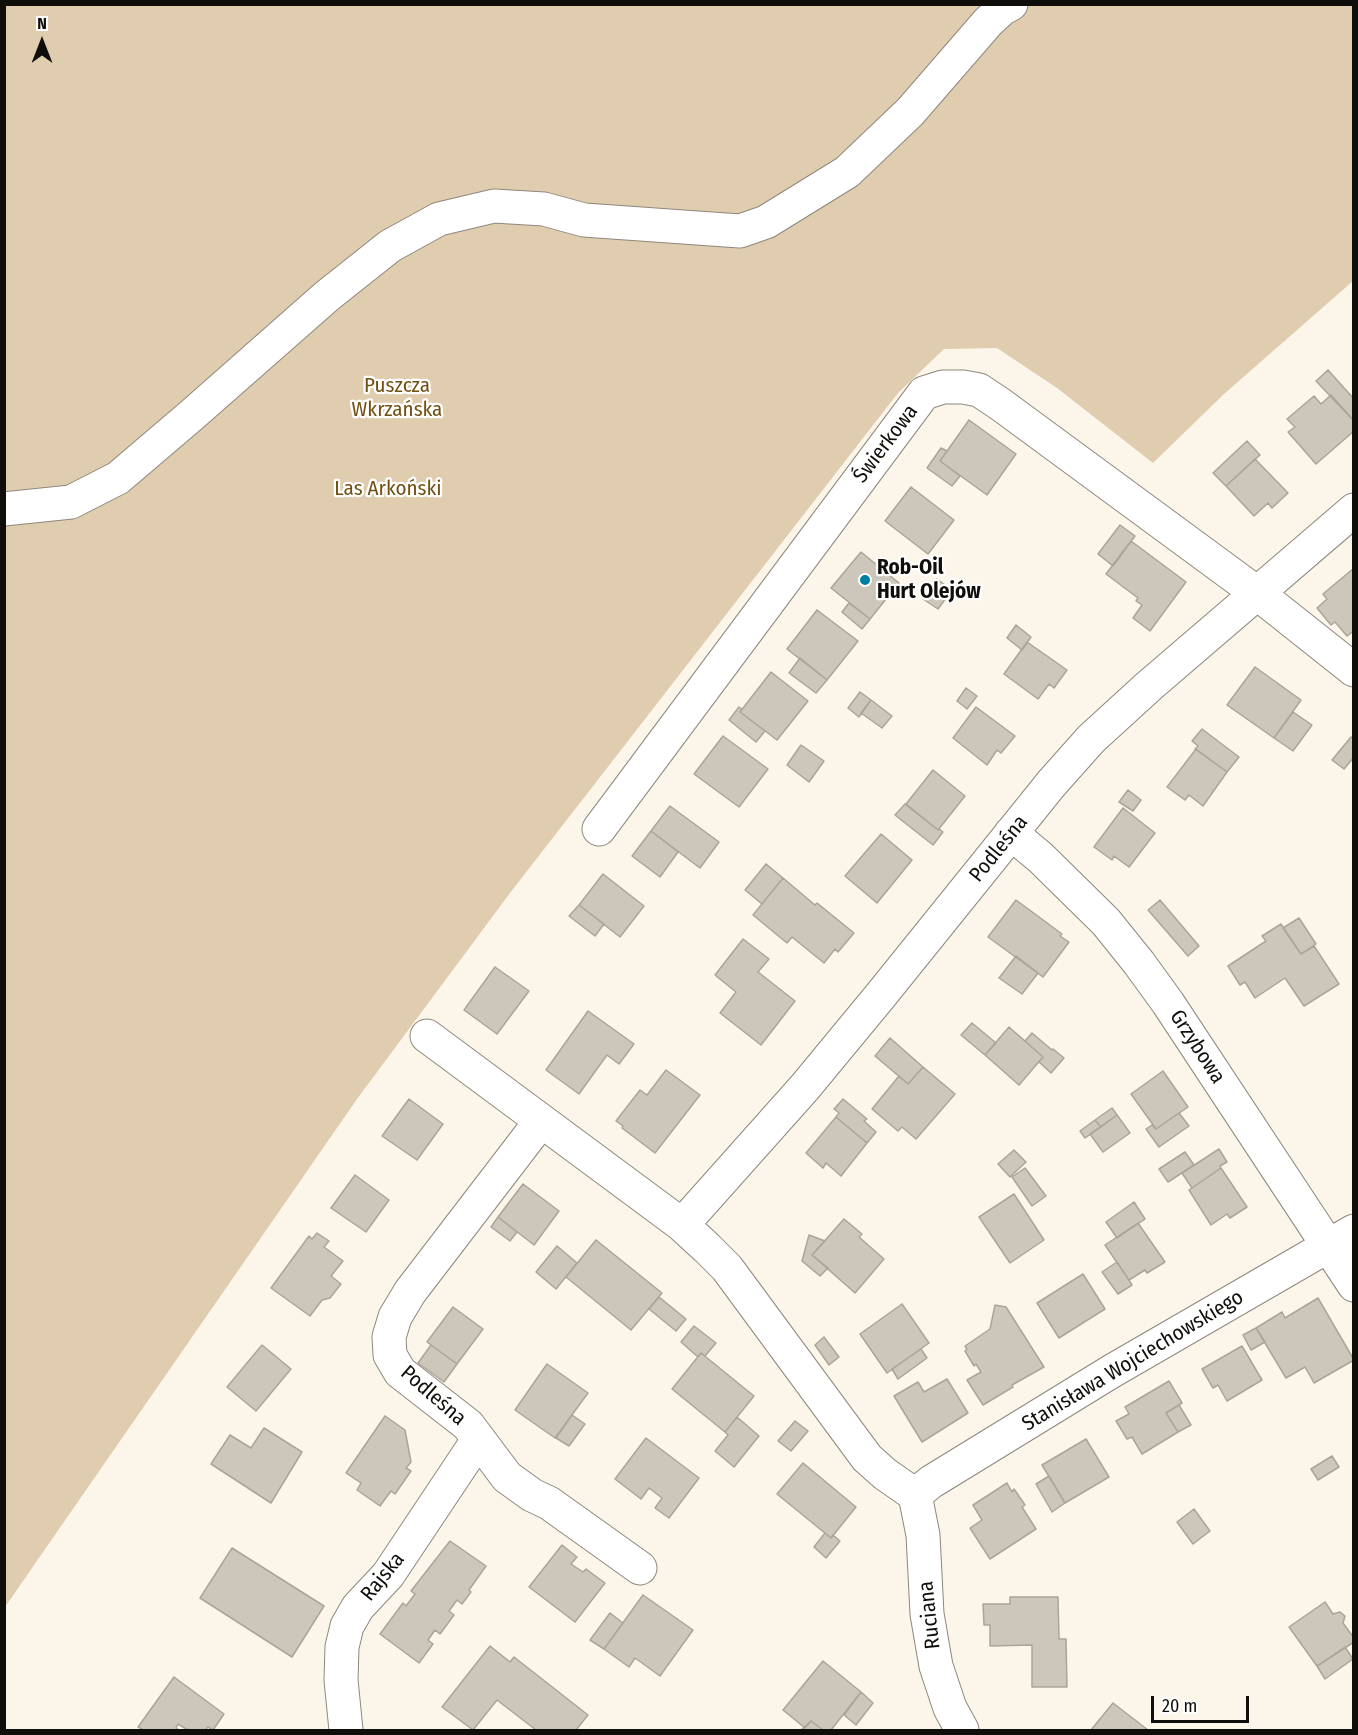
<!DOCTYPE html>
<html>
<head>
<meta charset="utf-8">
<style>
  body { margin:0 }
  #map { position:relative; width:1358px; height:1735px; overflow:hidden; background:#fcf5e9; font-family:"Fira Sans Condensed",sans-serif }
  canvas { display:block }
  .frame { position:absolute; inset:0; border:6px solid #100e0a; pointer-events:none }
  .north { position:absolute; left:12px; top:12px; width:60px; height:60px; -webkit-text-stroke:4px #fff; paint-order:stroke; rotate:0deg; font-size:16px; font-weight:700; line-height:24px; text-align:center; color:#100e0a }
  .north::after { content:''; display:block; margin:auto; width:21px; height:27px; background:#100e0a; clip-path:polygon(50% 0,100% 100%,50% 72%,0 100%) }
  .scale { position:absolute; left:1151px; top:1696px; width:98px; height:27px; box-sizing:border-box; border:3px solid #100e0a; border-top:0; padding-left:8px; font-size:18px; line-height:21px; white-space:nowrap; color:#100e0a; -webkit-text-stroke:4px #fff; paint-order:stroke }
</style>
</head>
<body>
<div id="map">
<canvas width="1358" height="1735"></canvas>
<div class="frame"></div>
<div class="north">N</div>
<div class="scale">20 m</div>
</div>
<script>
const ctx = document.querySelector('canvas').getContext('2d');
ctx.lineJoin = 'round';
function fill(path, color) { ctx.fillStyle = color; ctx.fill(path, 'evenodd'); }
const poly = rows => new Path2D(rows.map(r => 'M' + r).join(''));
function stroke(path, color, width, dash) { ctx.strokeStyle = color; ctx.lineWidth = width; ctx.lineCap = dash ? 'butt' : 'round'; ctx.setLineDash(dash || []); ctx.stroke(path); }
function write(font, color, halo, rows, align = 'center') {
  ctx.font = font + ' "Fira Sans Condensed",sans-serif'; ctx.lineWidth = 4.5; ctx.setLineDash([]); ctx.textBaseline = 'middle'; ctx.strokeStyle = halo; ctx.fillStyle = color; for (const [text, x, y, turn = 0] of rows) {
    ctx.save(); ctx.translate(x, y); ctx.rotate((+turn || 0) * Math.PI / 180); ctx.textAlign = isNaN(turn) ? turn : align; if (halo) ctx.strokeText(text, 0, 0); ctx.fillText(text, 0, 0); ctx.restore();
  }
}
const green = poly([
  [5,5,1353,5,1353,281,1224,394,1153,463,1057,388,997,348,944,349,898,393,510,893,357,1099,5,1607]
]);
const building = poly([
  [1328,370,1354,399,1354,421,1316,381,1328,370],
  [1331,395,1354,421,1354,431,1316,464,1288,432,1295,427,1287,419,1314,396,1321,404,1331,395],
  [969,420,1016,454,987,495,940,461,969,420],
  [1247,441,1260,455,1226,486,1213,473,1247,441],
  [941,448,947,451,940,461,960,476,952,486,927,468,941,448],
  [1255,459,1288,493,1272,508,1268,503,1254,516,1226,486,1255,459],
  [911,487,954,520,928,554,885,521,911,487],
  [1120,525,1135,536,1113,566,1098,554,1120,525],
  [1131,541,1186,582,1150,631,1133,618,1142,605,1136,601,1138,598,1106,574,1131,541],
  [861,552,899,583,870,619,831,588,861,552],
  [1354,568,1354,631,1347,636,1335,622,1331,625,1317,608,1327,599,1323,594,1354,568],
  [937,579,952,590,938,609,923,599,937,579],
  [849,603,870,619,862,629,842,612,849,603],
  [817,610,858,641,827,680,787,649,817,610],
  [1016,625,1031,637,1022,650,1007,638,1016,625],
  [1027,642,1067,670,1054,688,1049,684,1038,699,1004,674,1027,642],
  [800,658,827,680,816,693,789,673,800,658],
  [1255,667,1301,700,1274,738,1227,705,1255,667],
  [771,672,808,701,777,740,740,712,771,672],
  [966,688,977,696,967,709,957,701,966,688],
  [860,692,871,700,859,717,848,708,860,692],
  [871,700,892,716,882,728,861,713,871,700],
  [739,707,742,709,740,712,765,731,756,742,729,720,739,707],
  [976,707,1015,736,1001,753,997,750,987,765,953,738,976,707],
  [1293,712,1312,725,1293,751,1274,738,1293,712],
  [1202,729,1239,757,1227,772,1195,749,1198,746,1192,741,1202,729],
  [723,736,768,769,739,807,694,774,723,736],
  [1351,737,1354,739,1354,757,1344,769,1332,760,1351,737],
  [801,745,824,761,809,782,787,765,801,745],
  [1196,749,1227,772,1203,806,1189,795,1185,800,1167,787,1196,749],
  [933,770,965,796,938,830,906,804,933,770],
  [1128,790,1141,800,1133,811,1119,802,1128,790],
  [905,804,938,830,939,829,943,832,933,845,895,815,905,804],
  [670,806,719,842,700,868,651,831,670,806],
  [1123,808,1155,833,1129,867,1114,856,1112,860,1094,847,1123,808],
  [651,831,678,852,660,877,632,856,651,831],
  [881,834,912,860,877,903,845,876,881,834],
  [766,864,783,878,762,904,745,890,766,864],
  [603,874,644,906,620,937,579,905,603,874],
  [783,878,815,905,817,903,854,933,838,952,835,949,824,963,792,937,787,943,753,915,783,878],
  [1016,900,1062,934,1060,936,1069,942,1043,977,988,937,1016,900],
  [1160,900,1199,946,1188,956,1148,910,1160,900],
  [579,905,604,924,595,936,569,916,579,905],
  [1299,918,1316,944,1301,954,1283,928,1299,918],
  [1281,924,1301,954,1314,946,1339,984,1304,1006,1285,978,1255,998,1245,982,1240,985,1228,966,1266,941,1262,936,1281,924],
  [743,939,769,959,758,972,795,1001,761,1045,720,1013,736,992,715,975,743,939],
  [1016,956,1038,973,1022,994,999,978,1016,956],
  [495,967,529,991,497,1034,464,1010,495,967],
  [588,1011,634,1044,619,1064,607,1055,579,1094,546,1070,588,1011],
  [972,1023,996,1043,985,1055,961,1035,972,1023],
  [1009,1027,1043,1057,1019,1085,985,1055,1009,1027],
  [1032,1033,1052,1050,1053,1049,1064,1058,1051,1073,1039,1062,1043,1057,1025,1041,1032,1033],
  [890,1038,923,1067,908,1084,875,1056,890,1038],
  [923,1067,955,1094,916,1139,902,1127,898,1131,872,1109,899,1076,908,1084,923,1067],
  [666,1070,700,1095,655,1153,622,1128,623,1126,616,1121,640,1090,647,1095,666,1070],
  [1163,1071,1188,1107,1156,1129,1131,1094,1163,1071],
  [409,1099,443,1124,417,1160,382,1136,409,1099],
  [843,1099,867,1119,864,1121,876,1132,867,1143,836,1117,839,1113,834,1109,843,1099],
  [1112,1108,1117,1115,1101,1127,1095,1120,1112,1108],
  [1179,1113,1189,1126,1159,1147,1146,1129,1152,1125,1156,1129,1179,1113],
  [1117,1115,1130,1133,1103,1152,1090,1134,1117,1115],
  [836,1117,867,1143,841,1176,826,1163,823,1168,806,1153,836,1117],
  [1095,1120,1101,1127,1085,1138,1080,1131,1095,1120],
  [1219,1149,1227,1162,1220,1166,1221,1168,1192,1188,1182,1173,1219,1149],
  [1014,1150,1026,1162,1010,1177,998,1164,1014,1150],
  [1185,1152,1194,1165,1168,1182,1159,1169,1185,1152],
  [1025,1168,1046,1196,1032,1206,1012,1177,1025,1168],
  [1221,1168,1247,1207,1230,1218,1227,1214,1211,1225,1189,1190,1221,1168],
  [355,1175,389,1200,366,1232,331,1208,355,1175],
  [523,1184,559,1211,534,1245,498,1217,523,1184],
  [1014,1194,1044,1240,1010,1263,979,1217,1014,1194],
  [1134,1202,1145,1219,1117,1238,1106,1222,1134,1202],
  [498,1217,517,1232,510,1241,491,1227,498,1217],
  [844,1219,862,1234,859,1237,884,1259,855,1293,812,1255,844,1219],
  [1138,1223,1165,1262,1147,1273,1145,1270,1129,1280,1105,1245,1138,1223],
  [317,1233,329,1241,324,1247,343,1261,331,1276,341,1284,330,1298,322,1300,310,1316,271,1288,309,1236,312,1239,317,1233],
  [809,1235,825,1241,812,1255,828,1268,820,1276,802,1261,809,1235],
  [596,1240,662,1293,631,1330,566,1277,596,1240],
  [557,1246,577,1263,556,1289,536,1272,557,1246],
  [1117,1262,1132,1285,1118,1294,1102,1272,1117,1262],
  [1083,1274,1105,1309,1059,1338,1037,1303,1083,1274],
  [659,1297,686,1319,676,1331,649,1309,659,1297],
  [1318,1298,1354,1360,1314,1383,1305,1367,1286,1378,1256,1328,1282,1312,1285,1318,1318,1298],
  [902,1304,929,1343,887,1373,860,1334,902,1304],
  [995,1305,1006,1307,1044,1367,1012,1385,1013,1387,983,1405,967,1380,981,1372,976,1364,974,1366,965,1351,967,1349,965,1346,990,1329,995,1305],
  [453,1307,483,1329,457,1364,427,1342,453,1307],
  [694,1326,716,1343,705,1356,701,1353,698,1357,681,1342,694,1326],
  [1256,1328,1265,1342,1251,1350,1243,1335,1256,1328],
  [824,1337,839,1357,829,1365,815,1345,824,1337],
  [262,1345,291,1369,256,1411,227,1387,262,1345],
  [431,1345,457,1364,444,1382,418,1363,431,1345],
  [1242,1346,1262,1380,1227,1401,1218,1385,1213,1388,1202,1369,1242,1346],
  [921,1349,927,1358,898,1379,892,1369,921,1349],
  [701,1353,754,1396,725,1432,672,1389,701,1353],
  [547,1364,588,1393,555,1438,515,1410,547,1364],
  [947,1379,968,1413,922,1442,894,1396,918,1382,924,1392,947,1379],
  [1169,1381,1182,1403,1166,1413,1178,1432,1142,1454,1132,1437,1127,1439,1116,1421,1129,1414,1125,1407,1169,1381],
  [1179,1405,1191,1425,1178,1432,1166,1413,1179,1405],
  [572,1415,585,1424,569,1446,556,1438,572,1415],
  [385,1416,405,1430,411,1462,406,1468,411,1471,395,1494,391,1491,380,1506,357,1490,361,1483,346,1473,385,1416],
  [737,1417,759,1436,734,1467,715,1451,728,1435,725,1432,737,1417],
  [795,1421,808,1431,791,1451,778,1441,795,1421],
  [264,1428,302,1452,271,1503,211,1464,230,1435,251,1448,264,1428],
  [646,1438,699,1478,669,1518,655,1508,662,1498,649,1488,641,1499,615,1479,646,1438],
  [1086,1439,1109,1477,1065,1503,1042,1465,1086,1439],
  [1332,1456,1339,1467,1318,1480,1311,1469,1332,1456],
  [803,1463,856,1507,831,1538,777,1494,803,1463],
  [1049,1476,1065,1503,1052,1512,1036,1484,1049,1476],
  [1007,1483,1012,1492,1014,1489,1025,1505,1022,1507,1036,1529,990,1559,970,1528,982,1520,973,1505,1007,1483],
  [1194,1509,1210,1531,1193,1544,1177,1522,1194,1509],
  [825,1533,831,1538,833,1535,840,1541,826,1558,814,1547,825,1533],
  [450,1541,486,1566,469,1590,471,1592,462,1604,457,1600,449,1611,454,1615,440,1634,435,1630,428,1640,433,1644,419,1663,380,1634,403,1603,406,1606,415,1594,411,1591,450,1541],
  [562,1545,577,1557,571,1564,583,1572,586,1569,605,1583,575,1622,529,1587,562,1545],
  [232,1548,324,1606,292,1657,200,1598,232,1548],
  [643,1595,693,1630,660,1676,635,1658,629,1667,604,1649,643,1595],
  [1010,1597,1058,1597,1059,1639,1066,1639,1067,1687,1032,1687,1032,1645,990,1646,990,1625,984,1625,983,1604,1010,1604,1010,1597],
  [1325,1602,1333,1614,1340,1612,1345,1616,1343,1623,1354,1638,1354,1642,1317,1666,1289,1627,1325,1602],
  [610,1613,623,1623,604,1649,590,1640,610,1613],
  [490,1646,510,1662,514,1657,588,1715,576,1730,536,1730,497,1700,473,1730,442,1707,490,1646],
  [1345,1647,1353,1659,1325,1679,1317,1666,1345,1647],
  [823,1661,861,1692,831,1730,823,1730,811,1721,805,1728,783,1710,823,1661],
  [174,1677,224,1714,213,1730,208,1727,205,1730,188,1730,178,1724,176,1728,179,1730,144,1730,138,1727,174,1677],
  [861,1692,873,1703,856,1725,844,1715,861,1692],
  [1113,1703,1148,1730,1091,1730,1113,1703],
  [811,1721,823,1730,801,1730,811,1721]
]);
const minor = poly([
  [4,509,71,502,118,478,193,414,327,296,390,246,439,219,494,206,544,209,584,220,740,231,766,222,847,172,910,112,988,22,1002,9,1011,4],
  [599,829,924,393,943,387,963,387,979,390,1000,404,1257,593,1354,670],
  [1011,833,1041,858,1106,922,1139,963,1168,1003,1354,1285],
  [427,1036,682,1225,707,1248,727,1268,867,1458,885,1474,915,1495],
  [541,1121,410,1292,395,1317,389,1337,390,1355,400,1372,468,1425,507,1477,532,1495,549,1503,640,1568],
  [682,1225,805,1087,881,995,1051,784,1091,739,1149,686,1354,510],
  [915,1495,931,1482,1112,1371,1354,1231],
  [915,1495,923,1535,927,1614,936,1666,950,1708,962,1730],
  [346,1730,341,1680,342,1647,347,1626,358,1607,388,1575,478,1440]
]);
const markers = [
  [865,580,6,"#007ea4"]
];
const parkNames = [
  ["Puszcza",397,386],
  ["Wkrzańska",397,410],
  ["Las Arkoński",388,489]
];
const streetNames = [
  ["Świerkowa",886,444,-53],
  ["Podleśna",999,849,-51],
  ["Grzybowa",1197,1047,57],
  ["Stanisława Wojciechowskiego",1133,1361,-31],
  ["Podleśna",433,1396,41],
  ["Rajska",383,1577,-51],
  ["Ruciana",930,1615,-96]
];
const poiNames = [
  ["Rob-Oil",877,568],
  ["Hurt Olejów",877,592]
];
fill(green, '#e0cdaf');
fill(building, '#cdc6ba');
stroke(building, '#aba499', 1.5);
stroke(minor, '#8e877d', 35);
stroke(minor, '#fff', 33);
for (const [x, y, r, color] of markers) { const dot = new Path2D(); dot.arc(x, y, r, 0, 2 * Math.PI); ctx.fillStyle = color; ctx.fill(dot); stroke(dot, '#fff', 2); }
write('21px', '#725011', '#fff', parkNames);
write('21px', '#100e0a', '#fff', streetNames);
write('bold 21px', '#100e0a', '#fff', poiNames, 'left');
</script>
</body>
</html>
